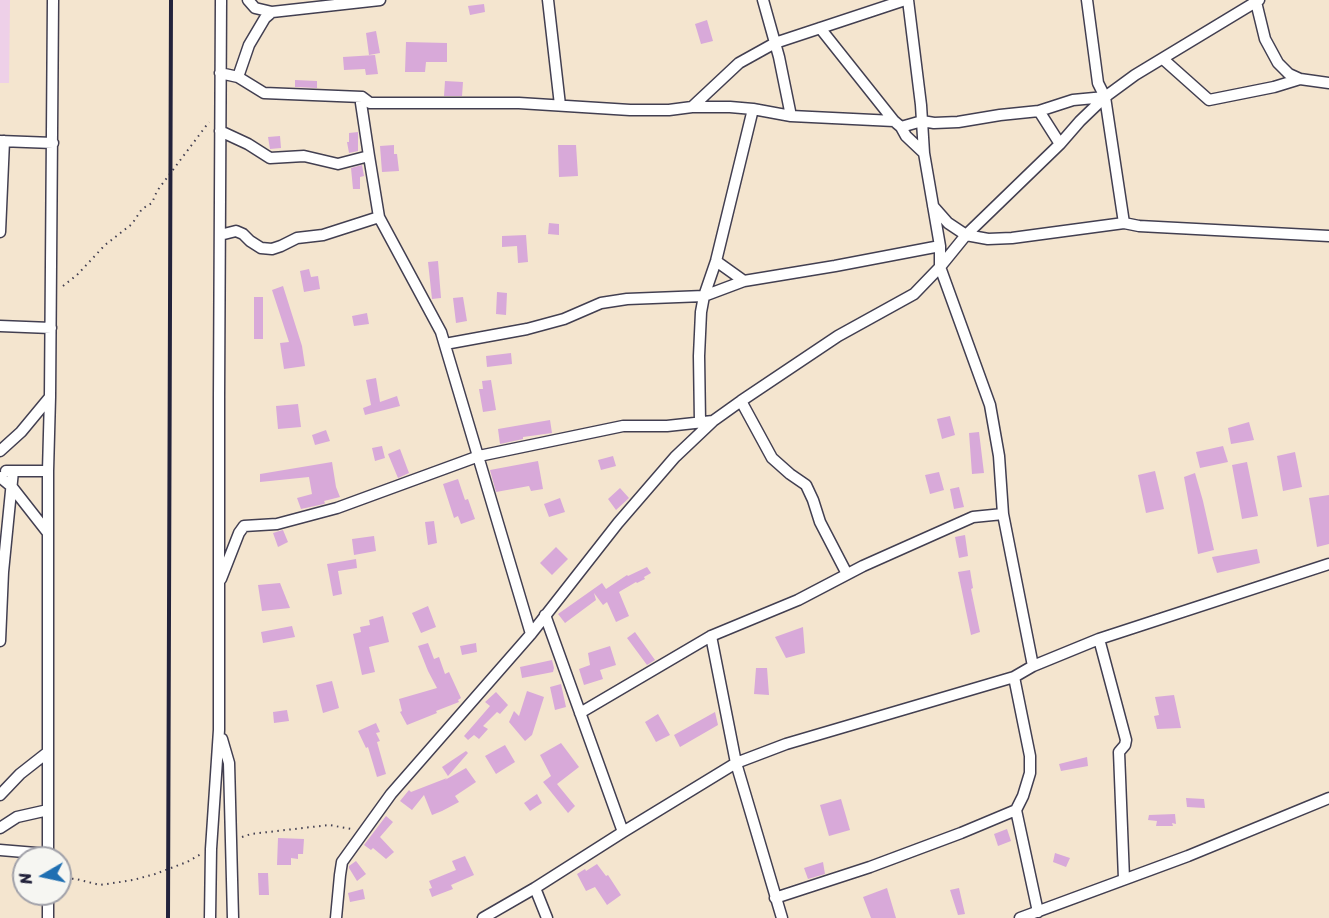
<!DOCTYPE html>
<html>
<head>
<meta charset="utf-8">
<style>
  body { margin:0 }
  #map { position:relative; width:1329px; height:918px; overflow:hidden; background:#f4e5cf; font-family:Sriracha,sans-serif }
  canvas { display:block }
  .north { position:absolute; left:12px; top:846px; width:60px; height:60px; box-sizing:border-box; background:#f6f6f2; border:2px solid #a1a1a9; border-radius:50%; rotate:261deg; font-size:16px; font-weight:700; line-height:24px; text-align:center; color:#22223b }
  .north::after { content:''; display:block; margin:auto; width:21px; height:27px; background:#1f6fb2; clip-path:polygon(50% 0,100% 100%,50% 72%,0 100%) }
</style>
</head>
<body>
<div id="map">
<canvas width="1329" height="918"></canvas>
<div class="north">N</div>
</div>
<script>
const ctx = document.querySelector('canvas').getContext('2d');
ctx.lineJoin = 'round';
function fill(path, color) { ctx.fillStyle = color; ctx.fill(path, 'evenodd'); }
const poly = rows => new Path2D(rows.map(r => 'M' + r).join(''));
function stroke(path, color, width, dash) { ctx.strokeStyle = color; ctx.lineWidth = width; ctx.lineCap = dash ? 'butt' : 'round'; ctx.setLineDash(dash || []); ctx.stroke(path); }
const built = poly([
  [0,0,10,0,9,83,0,83]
]);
const building = poly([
  [484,4,485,12,470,15,468,6],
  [707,20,713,41,701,44,695,24],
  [376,31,380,53,369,55,366,33],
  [406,42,447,43,447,62,426,62,425,72,405,72],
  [375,55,378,74,366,75,365,69,344,70,343,57],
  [295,80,317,81,317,88,295,87],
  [445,81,463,82,462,96,444,96],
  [358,132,358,151,349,153,347,142,349,142,349,133],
  [280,136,281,148,270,149,268,137],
  [394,145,394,154,397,154,399,171,382,172,380,146],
  [558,145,576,145,578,176,559,177],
  [362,165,364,176,360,177,360,189,353,189,351,168],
  [549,223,559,224,559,235,548,234],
  [526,235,528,262,518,263,517,246,502,247,502,236],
  [438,261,441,298,432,299,428,262],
  [309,269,311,277,318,276,320,289,304,292,300,271],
  [283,286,302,346,305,366,284,369,280,343,289,342,272,290],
  [497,292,507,293,506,315,496,314],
  [254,297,263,297,263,339,254,339],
  [463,297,467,321,456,323,453,298],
  [367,313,369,324,354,326,352,316],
  [511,353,512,364,487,367,486,356],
  [376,378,380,402,397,396,400,406,365,415,363,408,371,405,366,380],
  [491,380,496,410,483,412,479,389,483,389,482,381],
  [298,404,301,427,278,429,276,406],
  [950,416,955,435,942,439,937,419],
  [550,420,552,433,523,437,523,439,500,444,498,429],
  [1249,422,1254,440,1231,444,1228,428],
  [326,430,330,441,315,445,312,435],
  [979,432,984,473,972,474,969,433],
  [382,446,385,458,375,461,372,448],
  [1223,446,1228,462,1200,468,1196,452],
  [400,449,409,473,398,478,388,454],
  [1295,452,1302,487,1283,491,1277,456],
  [613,456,616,466,601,470,598,460],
  [538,461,543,489,531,491,529,486,496,492,490,470],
  [332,462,336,487,340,497,324,501,325,503,324,504,301,509,297,498,312,494,309,477,260,482,260,474],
  [1247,462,1258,516,1242,519,1232,465],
  [1155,471,1164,509,1146,513,1138,475],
  [939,472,944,490,930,494,925,475],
  [1195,473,1203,501,1214,550,1198,554,1184,477],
  [458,479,465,500,468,499,475,519,461,524,458,516,454,518,443,484],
  [959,487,964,507,954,509,950,489],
  [620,488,629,498,616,510,608,499],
  [1329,495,1329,544,1317,547,1309,498],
  [560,498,565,512,549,517,544,504],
  [434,521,437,543,428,545,425,522],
  [283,530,288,542,278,547,273,533],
  [965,535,968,556,959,558,955,537],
  [374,536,376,551,354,555,352,539],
  [556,547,568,559,552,575,540,563],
  [1257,549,1260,563,1217,573,1212,557],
  [356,559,357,568,338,571,342,594,333,596,327,564],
  [647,567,651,573,644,577,645,579,637,583,636,582,619,592,629,616,616,622,607,602,603,605,594,593,596,600,565,623,558,614,602,583,606,589,627,575,628,576],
  [970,570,973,588,971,589,980,632,971,635,958,572],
  [280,583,290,608,262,611,258,585],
  [428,606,436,627,421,633,412,613],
  [383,616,389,642,369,647,375,672,362,675,353,634,361,632,360,627,370,625,369,620],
  [292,626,295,637,263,643,261,632],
  [803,627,805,653,786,658,775,637],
  [635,632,655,660,647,665,627,638],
  [428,643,434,659,439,657,445,674,449,672,461,698,458,700,459,702,436,711,437,713,407,725,400,712,402,711,399,699,437,688,428,671,418,646],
  [476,643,477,652,462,655,460,646],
  [610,646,616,665,600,670,603,679,584,685,579,669,590,665,588,653],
  [552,660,554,668,553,672,522,678,520,667],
  [756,668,767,668,769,695,754,694],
  [332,681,339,708,323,713,316,685],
  [561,684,566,707,555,710,550,687],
  [527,691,544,697,532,735,525,741,509,722,514,711,519,716],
  [496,692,508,705,500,714,497,712,483,726,488,729,479,739,474,735,468,740,464,736,490,706,485,702],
  [1174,695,1181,728,1157,729,1154,716,1159,715,1155,697],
  [287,710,289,721,274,723,273,712],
  [715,712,718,725,680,747,674,735],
  [658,714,670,735,656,742,645,722],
  [376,723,380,732,376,733,380,741,377,742,386,774,377,777,368,747,366,748,358,731],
  [561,743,579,767,557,784,575,806,568,813,543,782,551,776,540,755],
  [505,745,515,762,496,774,485,756],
  [466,751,468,753,448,776,442,767],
  [1087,757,1088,766,1061,771,1059,764],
  [466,768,476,782,455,796,459,802,442,811,432,815,424,795,412,810,400,801,409,790,411,792,447,778,445,780],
  [537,794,542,803,530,811,524,803],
  [1186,798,1204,799,1205,808,1187,807],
  [841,799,850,830,829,836,820,805],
  [1175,814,1176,824,1172,823,1173,826,1156,826,1157,821,1148,820,1149,815],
  [386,816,393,822,380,837,394,852,386,859,373,848,371,850,364,845],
  [1007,829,1011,841,998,846,994,834],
  [278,838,304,839,303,854,298,854,298,859,291,858,291,865,277,865],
  [1055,853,1070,858,1066,867,1053,862],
  [465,856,474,875,451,885,453,889,432,897,429,889,432,888,429,881,456,870,452,861],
  [356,861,366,874,357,881,349,868,349,866],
  [823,862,825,874,808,879,804,868],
  [597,864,606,876,608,875,621,895,607,905,595,887,586,891,577,874,585,869,586,871],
  [258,873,268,873,269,895,259,895],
  [887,888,896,918,871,918,863,897],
  [959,888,965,914,958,915,950,890],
  [363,889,365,899,350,902,348,893]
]);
const path = poly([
  [63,286,77,275,105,245,132,224,142,209,152,203,157,191,209,122],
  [242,837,251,834,329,825,352,829],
  [60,878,76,879,100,885,133,880,155,874,187,862,201,854]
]);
const minor = poly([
  [248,0,255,8,272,12],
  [548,0,560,105],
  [763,0,779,57,791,116],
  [908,0,921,105,924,153,940,246,940,267,990,405,999,456,1003,514,1033,666],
  [1087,0,1098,83,1105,97,1124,223],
  [1256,2,1265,39,1278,63,1289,74,1300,79,1329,83],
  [820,28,894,121],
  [1163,59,1209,100,1274,87,1300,79],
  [220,73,238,77,264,93,362,97],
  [238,77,249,45,265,18,272,12,380,0],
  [692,107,739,63,775,43,905,0],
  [1039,111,1060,144],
  [901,127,922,121,934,123,958,122,1000,115,1039,111,1073,100,1105,97],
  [220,131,248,144,270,158,304,156,338,164,369,156],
  [0,141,53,143],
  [933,206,948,223,966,235,1060,144,1080,121,1105,97,1135,75,1259,0],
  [0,232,4,141],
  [220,235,236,231,243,234,250,241,261,248,272,249,281,246,297,238,323,235,379,217],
  [716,261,744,281],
  [0,326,51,328],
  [445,344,527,329,564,319,601,303,627,299,704,296,744,281,835,266,940,246],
  [741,401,772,458,790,474,806,485,813,500,820,522,847,574],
  [700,422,699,356,701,312,704,296,716,261,753,109],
  [0,451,21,432,50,397],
  [6,471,48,471],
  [0,477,12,487,48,533],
  [221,579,239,533,244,526,277,524,337,508,479,456,623,426,667,426,713,421],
  [545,615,623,832],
  [531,634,441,332,379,217,369,156,361,103,362,97,370,103,519,103,630,110,669,110,692,107,730,107,753,109,791,116,894,121,901,127,906,136,924,153],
  [711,636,736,763,782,918],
  [1099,639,1126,740,1125,745,1119,752,1124,879],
  [0,641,3,572,13,471],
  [1014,677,1030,756,1030,773,1023,796,1016,810,1038,912],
  [580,713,711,636,798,600,863,566,973,517,1003,514],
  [222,739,229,763,233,918],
  [0,795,20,774,48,752],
  [0,828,17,817,48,810],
  [0,850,48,854],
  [48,858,48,471,50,397,53,0],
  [48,894,48,918],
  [775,898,870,867,961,833,1016,810],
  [210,918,211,849,219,730,219,398,221,0],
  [336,918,340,875,342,862,391,794,531,634,618,523,675,457,713,421,741,401,838,336,914,294,940,267,966,235,988,239,1012,238,1124,223,1139,226,1329,236],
  [483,918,535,888],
  [547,918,535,888,623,832,736,763,786,744,1014,677,1033,666,1099,639,1329,564],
  [1020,918,1188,856,1329,798]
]);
const rail = poly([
  [168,918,171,0]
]);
fill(built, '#eed0e8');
fill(building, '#d8a9d9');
stroke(minor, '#423f51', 13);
stroke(path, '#423f51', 2, [1.5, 4.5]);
stroke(minor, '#fff', 10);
stroke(rail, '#22223b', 4);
</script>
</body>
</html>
